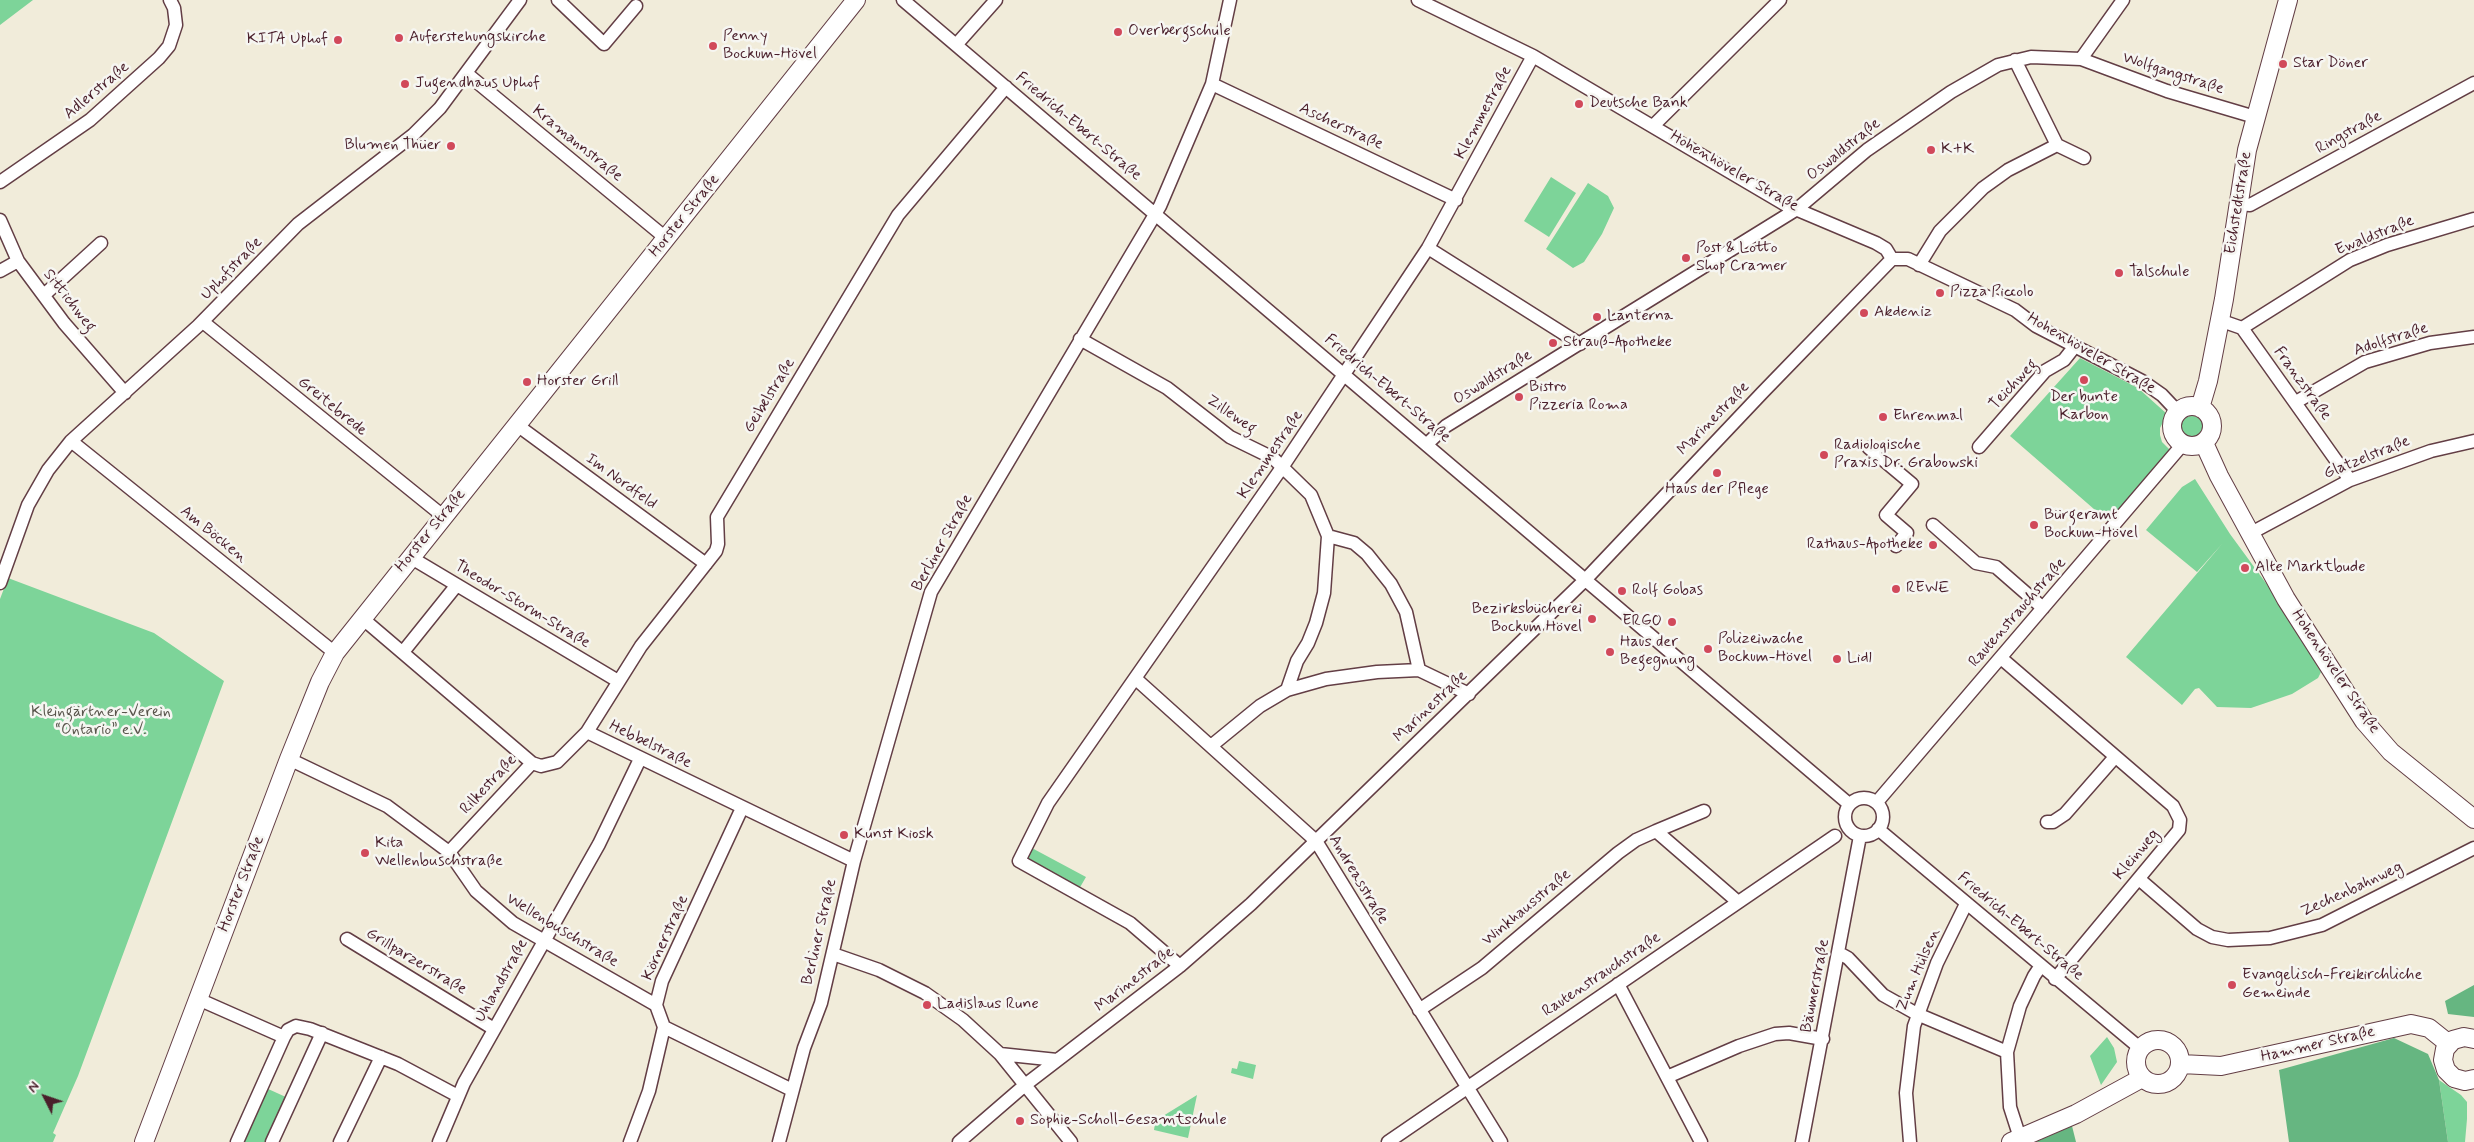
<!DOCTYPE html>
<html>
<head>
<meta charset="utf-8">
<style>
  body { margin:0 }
  #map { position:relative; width:2474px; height:1142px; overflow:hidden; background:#f1ecda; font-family:Mynerve,sans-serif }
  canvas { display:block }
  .north { position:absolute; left:20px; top:1072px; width:50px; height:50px; -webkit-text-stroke:4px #f6f6f2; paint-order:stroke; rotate:311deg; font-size:14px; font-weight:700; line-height:20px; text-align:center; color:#4a1f2b }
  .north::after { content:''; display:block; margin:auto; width:18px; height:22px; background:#4a1f2b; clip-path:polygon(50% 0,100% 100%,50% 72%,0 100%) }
</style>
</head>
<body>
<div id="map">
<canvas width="2474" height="1142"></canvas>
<div class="north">N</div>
</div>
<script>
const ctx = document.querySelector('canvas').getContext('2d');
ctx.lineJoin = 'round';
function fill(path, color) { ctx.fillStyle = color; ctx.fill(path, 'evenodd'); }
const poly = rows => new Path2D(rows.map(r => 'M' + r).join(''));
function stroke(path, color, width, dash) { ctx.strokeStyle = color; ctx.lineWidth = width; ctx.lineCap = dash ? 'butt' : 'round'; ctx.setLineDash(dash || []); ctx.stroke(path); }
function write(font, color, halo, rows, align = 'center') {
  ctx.font = font + ' Mynerve,sans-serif'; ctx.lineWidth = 5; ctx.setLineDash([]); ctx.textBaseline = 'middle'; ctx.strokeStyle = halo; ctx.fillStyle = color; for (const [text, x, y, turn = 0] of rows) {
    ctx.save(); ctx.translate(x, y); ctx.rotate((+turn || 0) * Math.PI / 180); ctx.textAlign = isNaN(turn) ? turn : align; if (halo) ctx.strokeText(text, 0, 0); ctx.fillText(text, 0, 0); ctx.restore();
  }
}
const green = poly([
  [0,0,33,0,0,25],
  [1551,177,1576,193,1549,237,1524,221],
  [1588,183,1608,196,1614,208,1602,234,1584,262,1573,268,1546,249],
  [2080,358,2138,388,2167,414,2160,428,2160,435,2162,442,2170,450,2110,523,2010,436],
  '2181 427a11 11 0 1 1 22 0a11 11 0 1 1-22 0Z',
  [2195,479,2230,534,2279,601,2321,672,2318,678,2292,694,2251,708,2217,707,2199,688,2195,689,2182,705,2126,657,2222,544,2197,572,2146,530,2182,487],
  [8,578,154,633,224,681,78,1076,53,1133,56,1135,53,1142,0,1142,0,599],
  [1030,847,1086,877,1079,889,1024,859],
  [2107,1037,2114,1048,2117,1062,2101,1085,2090,1056],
  [1239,1061,1256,1065,1253,1079,1231,1073,1232,1068,1237,1069],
  [2439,1080,2461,1095,2467,1102,2467,1119,2465,1142,2448,1142],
  [266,1088,288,1098,266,1142,242,1142],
  [1197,1095,1188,1138,1154,1130,1155,1123,1162,1124,1163,1116]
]);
const forest = poly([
  [2474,985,2474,1017,2448,1014,2445,1001],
  [2394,1038,2428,1054,2439,1080,2448,1142,2289,1142,2279,1070],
  [2072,1126,2076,1142,2035,1142]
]);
const street = poly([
  [558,0,604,44,636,6],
  [903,0,1849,804],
  [1418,0,1533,56,1786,205,1876,243,1886,249,1892,259],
  [956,45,996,0],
  [2081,59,2123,0],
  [466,73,667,239],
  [1212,84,1456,200],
  [1654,125,1780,0],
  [2057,145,2084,158],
  [0,182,90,120,159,58,169,46,176,25,174,8,170,0],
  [2238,204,2250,205,2474,83],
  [0,220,18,261,64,323,125,393],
  [1428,248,1580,344],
  [1919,265,1940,231,1983,188,2008,170,2057,145,2015,60],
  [0,271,18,261],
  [44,295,101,243],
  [2219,320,2242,328,2350,480],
  [203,322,443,516],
  [2242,328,2350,260,2387,245,2474,219],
  [1080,339,1167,388,1230,437,1273,458,1311,495,1328,536,1324,593,1316,623,1308,643,1297,661,1287,690],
  [2296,402,2365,362,2430,343,2474,337],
  [517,425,706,564],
  [71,441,335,653],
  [1427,444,1446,426,1797,209,1867,150,1951,92,1998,65,2031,57,2081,59,2167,91,2255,117],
  [1979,447,2045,371,2064,360,2075,346],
  [1869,448,1912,484,1886,515,1907,533,1896,546],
  [1933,525,1976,563,1996,567,2043,608],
  [2251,533,2350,480,2431,451,2474,441],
  [1328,536,1354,543,1367,554,1391,584,1406,612,1419,670],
  [410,557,618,681],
  [0,583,28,505,48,470,71,441,198,326,298,224,413,135,440,108,520,0],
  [362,618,532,763,541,766,557,762,587,732,854,861],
  [403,652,456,586],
  [2001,658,2173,806,2180,820,2179,830,2055,979],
  [1136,679,1316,841,1501,1142],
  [587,732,641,646,716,551,718,544,717,517,898,215,1006,87],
  [1211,746,1260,706,1287,690,1326,679,1377,672,1419,670,1469,694],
  [289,759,387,806,449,852,476,891,513,923,656,1005],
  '1845 817a19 19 0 1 1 38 0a19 19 0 1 1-38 0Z',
  [1877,802,2183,444],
  [2047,822,2053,822,2065,814,2115,757],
  [1878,829,2141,1049],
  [1656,831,1704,811],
  [449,852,532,763],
  [2139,879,2197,929,2212,937,2228,940,2270,938,2322,925,2474,848],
  [347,939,494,1029],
  [1839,953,1848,958,1883,995,1917,1014,2007,1052],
  [833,954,879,970,925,993,963,1020,1000,1054,1071,1142],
  [1180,966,1130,923,1019,861,1048,803,1283,466,1428,248,1533,56],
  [1618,984,1701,1142],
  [198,999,284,1037,237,1142],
  [1419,1010,1482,968,1618,853,1636,840,1656,831,1738,902],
  [664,1027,792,1090],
  [284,1037,288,1030,296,1026,310,1029,398,1064,458,1096],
  [1000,1054,1057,1060],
  [1667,1077,1739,1046,1775,1034,1789,1033,1823,1039],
  [2020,1138,2010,1107,2007,1052,2020,1006,2034,976,2040,967],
  [272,1142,322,1033],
  [340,1142,381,1057],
  [439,1142,464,1083,599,844,640,759],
  [630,1142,649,1091,664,1027,656,1005,662,981,742,808],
  [779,1142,804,1048,821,1003,854,861,931,592,1160,206,1212,84,1230,0],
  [959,1142,1025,1085,1180,966,1251,904,1586,579,1762,393,1892,259,1908,259,2015,310,2036,326,2142,381,2162,395,2178,412],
  [1388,1142,1835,836],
  [1802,1142,1860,836],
  [1910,1142,1906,1093,1914,1026,1937,963,1966,904]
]);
const secondary = poly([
  '2172 426a20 20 0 1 1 40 0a20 20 0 1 1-40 0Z',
  [2200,408,2208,381,2224,299,2247,150,2288,0],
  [2204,443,2219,476,2286,599,2364,721,2391,752,2474,819],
  [2474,1039,2464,1037,2453,1040,2445,1049,2443,1060,2446,1070,2454,1078,2465,1081,2474,1079],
  '2136 1062a22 22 0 1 1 44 0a22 22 0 1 1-44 0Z',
  [2181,1064,2221,1066,2411,1024,2429,1028,2449,1044],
  [144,1142,289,759,320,682,335,653,856,0],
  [2011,1142,2076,1114,2142,1078]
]);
const markers = [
  [1118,32,5,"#d1495b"],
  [399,38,5,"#d1495b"],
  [338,40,5,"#d1495b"],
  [713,46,5,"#d1495b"],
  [2283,64,5,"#d1495b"],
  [405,84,5,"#d1495b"],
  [1579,104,5,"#d1495b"],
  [451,146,5,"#d1495b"],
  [1931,150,5,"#d1495b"],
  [1686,258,5,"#d1495b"],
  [2119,273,5,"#d1495b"],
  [1940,293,5,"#d1495b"],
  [1864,313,5,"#d1495b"],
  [1597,317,5,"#d1495b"],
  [1553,343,5,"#d1495b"],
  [2084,380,5,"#d1495b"],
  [527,382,5,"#d1495b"],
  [1519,397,5,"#d1495b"],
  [1883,417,5,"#d1495b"],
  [1824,455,5,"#d1495b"],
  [1717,473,5,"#d1495b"],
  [2034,525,5,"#d1495b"],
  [1933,545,5,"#d1495b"],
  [2245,568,5,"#d1495b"],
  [1896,589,5,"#d1495b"],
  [1622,591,5,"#d1495b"],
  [1592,619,5,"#d1495b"],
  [1672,622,5,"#d1495b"],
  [1708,649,5,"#d1495b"],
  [1610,652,5,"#d1495b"],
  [1837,659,5,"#d1495b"],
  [844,835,5,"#d1495b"],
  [365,853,5,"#d1495b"],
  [2232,985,5,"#d1495b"],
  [927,1005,5,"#d1495b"],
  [1020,1121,5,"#d1495b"]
];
const poiNames = [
  ["Overbergschule",1128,32],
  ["Penny",723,37],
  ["Bockum-Hövel",723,55],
  ["Auferstehungskirche",409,38],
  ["KITA Uphof",328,40,"right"],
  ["Star Döner",2293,64],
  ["Jugendhaus Uphof",415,84],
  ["Deutsche Bank",1589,104],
  ["Blumen Thüer",441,146,"right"],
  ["K+K",1941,150],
  ["Post & Lotto",1696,249],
  ["Shop Cramer",1696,267],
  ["Talschule",2129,273],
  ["Pizza Piccolo",1950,293],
  ["Akdeniz",1874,313],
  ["Lanterna",1607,317],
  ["Strauß-Apotheke",1563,343],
  ["Horster Grill",537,382],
  ["Bistro",1529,388],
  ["Pizzeria Roma",1529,406],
  ["Der bunte",2084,398,"center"],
  ["Karbon",2084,416,"center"],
  ["Ehrenmal",1893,417],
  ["Radiologische",1834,446],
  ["Praxis Dr. Grabowski",1834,464],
  ["Haus der Pflege",1717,490,"center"],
  ["Bürgeramt",2044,516],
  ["Bockum-Hövel",2044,534],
  ["Rathaus-Apotheke",1923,545,"right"],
  ["Alte Marktbude",2255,568],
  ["REWE",1906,589],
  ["Rolf Gobas",1632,591],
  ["Bezirksbücherei",1582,610,"right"],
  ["Bockum Hövel",1582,628,"right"],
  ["ERGO",1662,622,"right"],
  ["Polizeiwache",1718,640],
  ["Bockum-Hövel",1718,658],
  ["Haus der",1620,643],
  ["Begegnung",1620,661],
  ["Lidl",1847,659],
  ["Kunst Kiosk",854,835],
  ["Kita",375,844],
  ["Wellenbuschstraße",375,862],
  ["Evangelisch-Freikirchliche",2242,976],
  ["Gemeinde",2242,994],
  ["Ladislaus Rune",937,1005],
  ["Sophie-Scholl-Gesamtschule",1030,1121]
];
const streetNames = [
  ["Wolfgangstraße",2173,74,18],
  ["Adlerstraße",97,91,-40],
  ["Klemmestraße",1484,113,-62],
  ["Friedrich-Ebert-Straße",1078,127,40],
  ["Ascherstraße",1341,127,25],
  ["Ringstraße",2349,133,-29],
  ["Kramannstraße",577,144,39],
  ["Oswaldstraße",1844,150,-39],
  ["Hohenhöveler Straße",1734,172,30],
  ["Eichstedtstraße",2239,203,-81],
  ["Horster Straße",685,216,-51],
  ["Ewaldstraße",2375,236,-22],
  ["Uphofstraße",232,269,-46],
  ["Sittichweg",69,301,52],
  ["Adolfstraße",2391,340,-18],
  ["Hohenhöveler Straße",2091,354,30],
  ["Oswaldstraße",1493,378,-32],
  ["Franzstraße",2302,384,54],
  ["Teichweg",2014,385,-47],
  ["Friedrich-Ebert-Straße",1387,389,40],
  ["Geibelstraße",770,396,-59],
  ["Greitebrede",332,407,39],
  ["Zilleweg",1231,415,34],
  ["Marinestraße",1714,419,-46],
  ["Klemmestraße",1271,455,-56],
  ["Glatzelstraße",2367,458,-22],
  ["Im Nordfeld",621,482,36],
  ["Horster Straße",431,531,-51],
  ["Am Böcken",213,535,39],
  ["Berliner Straße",943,543,-61],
  ["Theodor-Storm-Straße",522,605,31],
  ["Rautenstrauchstraße",2018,613,-49],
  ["Hohenhöveler Straße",2335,672,56],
  ["Marinestraße",1431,707,-44],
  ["Hebbelstraße",650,745,26],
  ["Rilkestraße",489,785,-47],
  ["Kleinweg",2137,855,-50],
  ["Andreasstraße",1358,880,59],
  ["Horster Straße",242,884,-69],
  ["Zechenbahnweg",2352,890,-25],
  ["Winkhausstraße",1527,908,-40],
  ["Friedrich-Ebert-Straße",2020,927,40],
  ["Wellenbuschstraße",562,931,31],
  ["Berliner Straße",820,932,-77],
  ["Körnerstraße",666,938,-66],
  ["Grillparzerstraße",416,962,31],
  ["Zum Hülsen",1919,970,-67],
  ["Rautenstrauchstraße",1602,975,-34],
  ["Marinestraße",1135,980,-38],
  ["Uhlandstraße",502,981,-61],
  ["Bäumerstraße",1816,986,-79],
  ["Hammer Straße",2318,1045,-13]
];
const parkNames = [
  ["Kleingärtner-Verein",101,713],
  ["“Ontario” e.V.",101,731]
];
fill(green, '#7dd499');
fill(forest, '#66b681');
stroke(street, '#633e45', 15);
stroke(secondary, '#633e45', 20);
stroke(street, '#fff', 12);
stroke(secondary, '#fff', 18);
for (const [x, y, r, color] of markers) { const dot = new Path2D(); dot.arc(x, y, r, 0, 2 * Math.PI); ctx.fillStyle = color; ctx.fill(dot); stroke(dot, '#f6f6f2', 2); }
write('16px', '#4a1f2b', '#f6f6f2', poiNames, 'left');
write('16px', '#4a1f2b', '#f6f6f2', streetNames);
write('16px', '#59554c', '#f6f6f2', parkNames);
</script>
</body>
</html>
